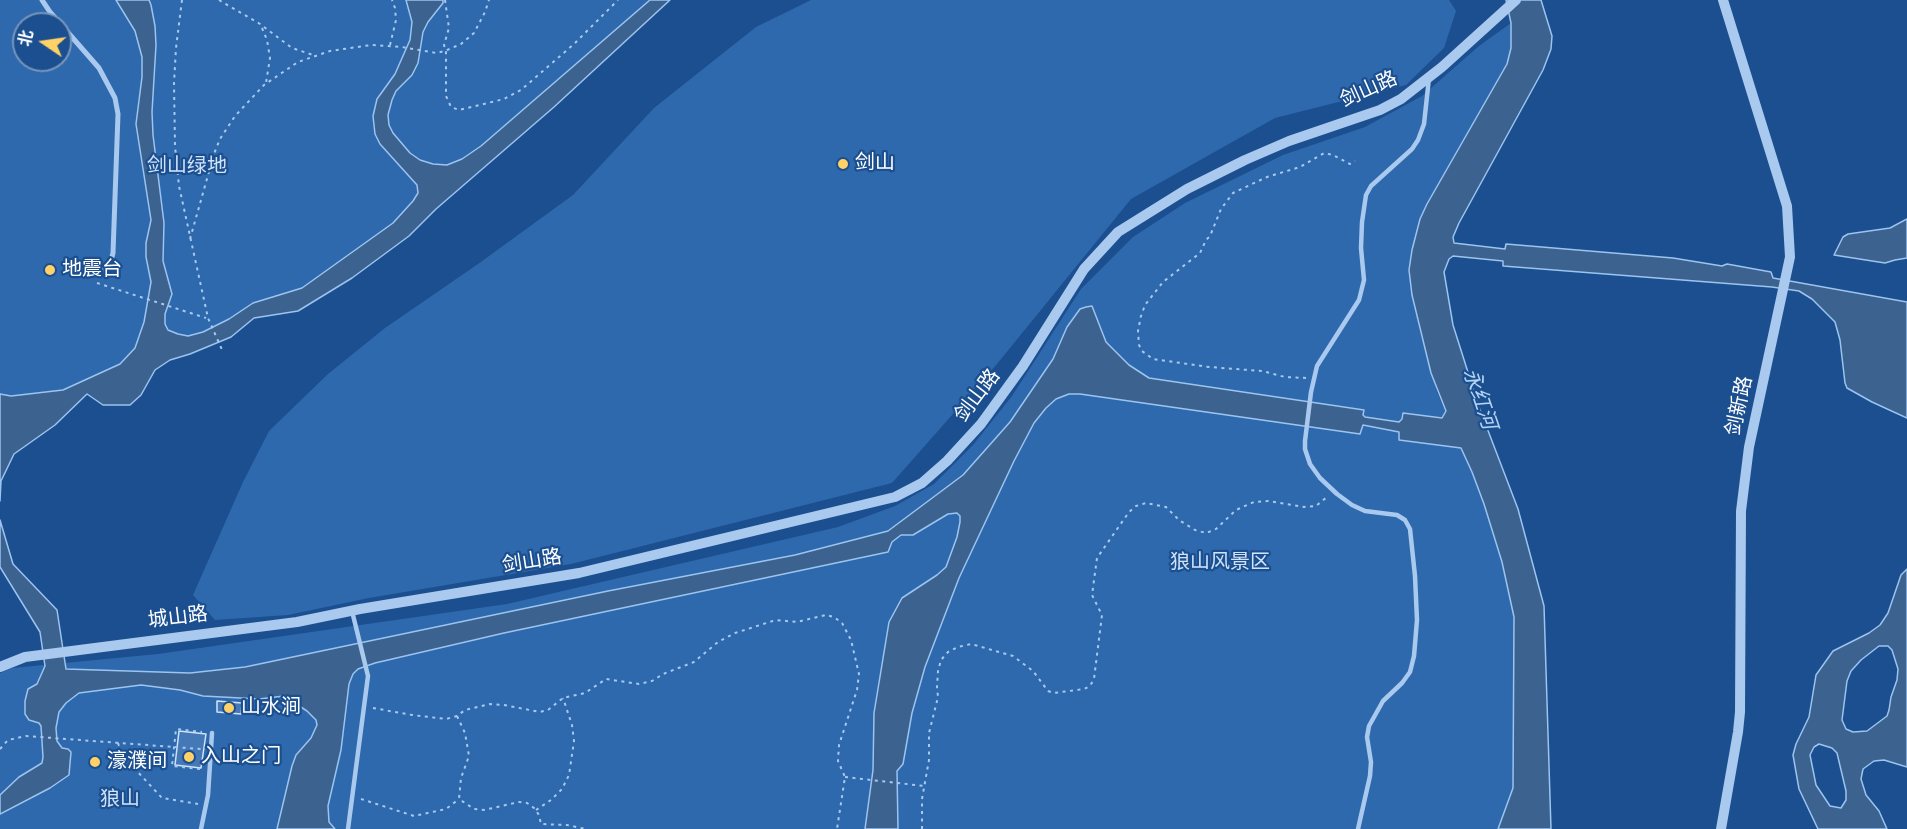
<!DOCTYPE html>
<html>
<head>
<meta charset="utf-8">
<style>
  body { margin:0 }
  #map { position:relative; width:1907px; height:829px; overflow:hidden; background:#1b4f8f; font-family:"DejaVu Sans","Noto Sans SC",sans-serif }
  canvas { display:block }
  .north { position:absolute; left:12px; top:12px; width:60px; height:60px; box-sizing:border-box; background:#1b4f8f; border:2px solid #7695bc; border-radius:50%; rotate:283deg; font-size:16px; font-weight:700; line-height:24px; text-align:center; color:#fff }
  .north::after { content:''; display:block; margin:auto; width:21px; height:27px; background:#ffd166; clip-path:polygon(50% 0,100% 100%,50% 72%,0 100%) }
</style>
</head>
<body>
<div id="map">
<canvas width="1907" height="829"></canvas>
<div class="north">北</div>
</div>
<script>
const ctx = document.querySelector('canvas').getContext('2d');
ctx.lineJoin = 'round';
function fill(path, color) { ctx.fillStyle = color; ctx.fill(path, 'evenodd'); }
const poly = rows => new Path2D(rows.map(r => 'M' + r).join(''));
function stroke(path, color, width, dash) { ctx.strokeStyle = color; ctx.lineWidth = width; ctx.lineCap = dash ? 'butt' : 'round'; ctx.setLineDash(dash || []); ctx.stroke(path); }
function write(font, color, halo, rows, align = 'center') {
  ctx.font = font + ' "DejaVu Sans","Noto Sans SC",sans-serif'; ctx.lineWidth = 4.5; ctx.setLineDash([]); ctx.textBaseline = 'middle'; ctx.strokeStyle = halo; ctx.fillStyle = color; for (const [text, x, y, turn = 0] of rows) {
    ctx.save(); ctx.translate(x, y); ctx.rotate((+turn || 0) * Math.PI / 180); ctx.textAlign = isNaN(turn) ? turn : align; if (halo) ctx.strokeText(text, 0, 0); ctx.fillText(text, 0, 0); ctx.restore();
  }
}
const green = poly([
  [0,0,670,0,554,107,436,209,409,236,352,278,298,311,254,318,231,337,190,354,170,360,155,370,141,395,130,405,103,405,87,394,63,390,11,396,0,394],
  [24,24,60,24,60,60,24,60],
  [811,0,1449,0,1456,11,1444,48,1406,85,1275,118,1131,199,997,364,892,483,571,564,369,598,288,615,215,620,193,595,243,482,269,431,328,374,385,328,478,264,573,195,654,108,756,27],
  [1511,23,1511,48,1507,64,1427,204,1420,220,1412,250,1409,270,1420,331,1437,392,1472,472,1484,504,1502,562,1514,617,1516,829,0,829,0,673,12,668,158,654,507,604,838,527,895,506,934,484,973,445,1012,396,1081,289,1133,237,1185,203,1283,155,1365,127,1422,96,1479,46]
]);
const water = poly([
  [116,0,149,0,151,5,155,26,156,45,152,112,153,135,164,223,163,261,172,294,165,314,165,324,168,330,178,334,188,336,203,332,229,319,253,303,302,288,393,223,413,201,418,193,417,185,380,144,375,134,373,116,377,99,395,74,410,40,412,22,406,0,443,0,443,3,428,22,423,32,418,63,412,75,396,91,392,100,388,115,389,125,393,133,410,153,420,160,433,164,447,165,462,159,481,146,650,0,670,0,554,107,436,209,409,236,352,278,298,311,254,318,231,337,190,354,170,360,155,370,141,395,130,405,103,405,87,394,55,425,14,454,1,481,0,501,0,394,11,396,63,390,120,364,135,348,144,322,151,282,146,257,146,243,151,220,136,124,142,77,142,57,135,31,116,0],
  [1506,0,1541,0,1552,36,1551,49,1543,70,1459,223,1453,237,1454,243,1505,249,1506,244,1673,258,1722,266,1727,264,1771,272,1773,278,1907,302,1907,418,1872,402,1847,388,1845,383,1840,340,1835,322,1812,299,1799,291,1772,287,1503,266,1503,261,1453,256,1449,259,1444,272,1453,325,1479,407,1518,509,1544,606,1551,829,1498,829,1513,788,1514,617,1502,562,1484,504,1472,472,1461,448,1399,440,1399,432,1363,425,1360,434,1080,394,1069,394,1056,399,1046,408,1034,423,1014,461,959,578,925,667,912,713,903,764,897,771,898,829,865,829,873,770,874,713,889,622,902,598,937,575,946,567,957,537,960,522,960,516,957,513,948,514,913,535,901,535,892,542,888,552,504,633,375,663,358,669,353,674,349,684,341,750,328,806,329,822,335,829,277,829,292,766,296,755,311,738,317,725,316,720,307,711,284,696,259,699,203,696,180,690,141,685,79,693,66,703,59,712,56,728,57,741,62,748,68,749,71,752,69,775,50,788,0,814,0,795,19,777,42,763,43,757,41,726,39,723,29,720,25,714,25,701,28,689,37,684,45,666,40,632,0,567,0,520,13,564,57,610,66,669,190,673,245,667,608,591,795,555,888,531,963,475,1010,422,1053,359,1067,327,1080,309,1086,307,1092,306,1106,342,1129,365,1149,378,1364,410,1363,415,1365,417,1399,422,1402,419,1403,413,1442,418,1446,411,1431,373,1412,295,1409,270,1412,250,1420,219,1427,204,1507,64,1511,48,1511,23,1506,0],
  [1907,219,1907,258,1895,260,1885,263,1834,255,1843,237,1848,234,1890,228,1907,219],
  [1907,569,1907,767,1884,760,1874,761,1863,769,1861,779,1866,795,1879,811,1887,829,1818,829,1799,789,1793,755,1796,744,1809,717,1816,675,1833,651,1869,633,1880,625,1888,613,1901,575,1907,569],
  [1879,646,1888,646,1892,650,1898,669,1897,680,1891,697,1889,710,1887,716,1867,731,1853,732,1846,729,1842,720,1847,681,1851,671,1861,660,1879,646],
  [1819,744,1832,748,1837,753,1846,791,1846,800,1841,808,1830,806,1816,785,1810,755,1814,747,1819,744]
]);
const building = poly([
  [217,701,242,703,241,714,217,712,217,701],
  [179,731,206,734,201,768,175,765,179,731]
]);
const path = poly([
  [182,0,176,48,174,83,175,146,179,186,208,318,223,352],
  [219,0,260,24,292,48,313,55],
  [445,0,449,28,444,45,446,52,446,96,451,107,459,110,504,99,521,90,574,44,618,0],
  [262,28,267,40,270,58,266,83],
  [390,45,396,20,395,8,392,0],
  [190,239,214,154,220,139,235,116,264,85,298,62,330,51,371,45,402,47,436,53,445,51,461,44,474,33,485,12,489,0],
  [97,283,206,318],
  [1306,378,1285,377,1262,371,1209,367,1153,359,1142,351,1139,345,1138,331,1141,316,1145,305,1163,282,1200,253,1206,240,1210,236,1221,209,1233,193,1267,177,1300,167,1324,153,1333,155,1350,164,1355,161],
  [373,708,412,715,446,719,457,716,465,710,490,704,504,705,540,712,548,710,563,698,585,693,606,679,639,684,652,681,663,674,694,662,718,642,735,633,776,620,797,622,826,615,834,617,842,623,851,640,859,674,857,690,839,745,838,761,845,777,837,829],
  [457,716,465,733,469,756,461,778,459,799,474,809,484,810,519,802,527,803,534,808,539,815,541,824,567,825,586,829],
  [118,743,122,755,162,798,198,804],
  [0,749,8,740,26,736,201,749],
  [200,769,172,766,176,729,202,732],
  [845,777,924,786],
  [361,799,414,816,446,809,459,799],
  [536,810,551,800,562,789,569,775,574,741,572,725,563,698],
  [922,829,922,799,929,760,929,733,938,697,937,687,938,671,941,660,948,652,958,647,971,644,1013,656,1033,671,1048,691,1054,693,1084,689,1090,686,1094,679,1102,615,1092,595,1097,558,1129,512,1136,506,1146,503,1166,507,1179,520,1195,530,1206,533,1216,529,1236,510,1254,502,1268,501,1304,507,1316,506,1327,497]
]);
const service = poly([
  [201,829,208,795,212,733],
  [348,829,368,676,352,611],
  [1358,829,1370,776,1371,762,1367,737,1369,726,1383,701,1402,683,1410,672,1414,656,1417,620,1415,576,1410,529,1405,520,1397,515,1365,511,1352,505,1337,494,1320,478,1310,464,1305,449,1305,441,1311,392,1317,366,1359,300,1364,280,1361,248,1362,222,1366,195,1371,186,1412,149,1418,140,1424,124,1429,78]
]);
const pedestrian = poly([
  [42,0,50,12,99,68,115,98,118,114,113,253,110,264,105,269,98,272,75,275]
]);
const tertiary = poly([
  [0,667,25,657,297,622,360,609,579,573,895,497,922,483,947,461,981,424,1023,366,1084,269,1118,232,1187,189,1245,160,1289,141,1380,110,1401,99,1442,67,1516,0],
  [1721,829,1738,732,1740,712,1741,511,1749,447,1790,257,1787,206,1723,0]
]);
const markers = [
  [843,164,6,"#ffd166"],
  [50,270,6,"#ffd166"],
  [229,708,6,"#ffd166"],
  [189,757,6,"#ffd166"],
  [95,762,6,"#ffd166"]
];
const streetNames = [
  ["剑山路",1369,90,-24],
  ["剑山路",978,396,-53],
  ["剑新路",1740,406,-78],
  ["剑山路",532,562,-9],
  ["城山路",178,618,-7]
];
const poiNames = [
  ["剑山",855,164],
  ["地震台",62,270],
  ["山水涧",241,708],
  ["入山之门",201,757],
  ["濠濮间",107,762]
];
const parkNames = [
  ["剑山绿地",187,167],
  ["狼山风景区",1220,563],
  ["狼山",120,800]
];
const waterNames = [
  ["永红河",1479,399,71]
];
fill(green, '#2e69ad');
fill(water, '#3c6290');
stroke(water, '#9cc4f0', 1.5);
fill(building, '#4478b7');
stroke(building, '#cfe3fa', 1.5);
stroke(path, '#a9c9ee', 2, [3, 4.5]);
stroke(service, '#a9c9ee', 4.5);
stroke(pedestrian, '#a9c9ee', 5);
stroke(tertiary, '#a9c9ee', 10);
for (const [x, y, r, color] of markers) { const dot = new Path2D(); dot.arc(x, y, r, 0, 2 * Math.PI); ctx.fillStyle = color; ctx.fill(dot); stroke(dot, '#1b4f8f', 2); }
write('20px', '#fff', '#1b4f8f', streetNames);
write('20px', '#fff', '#1b4f8f', poiNames, 'left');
write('20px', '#cfe3fa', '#1b4f8f', parkNames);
write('italic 21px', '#b5d3f5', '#1b4f8f', waterNames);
</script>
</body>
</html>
